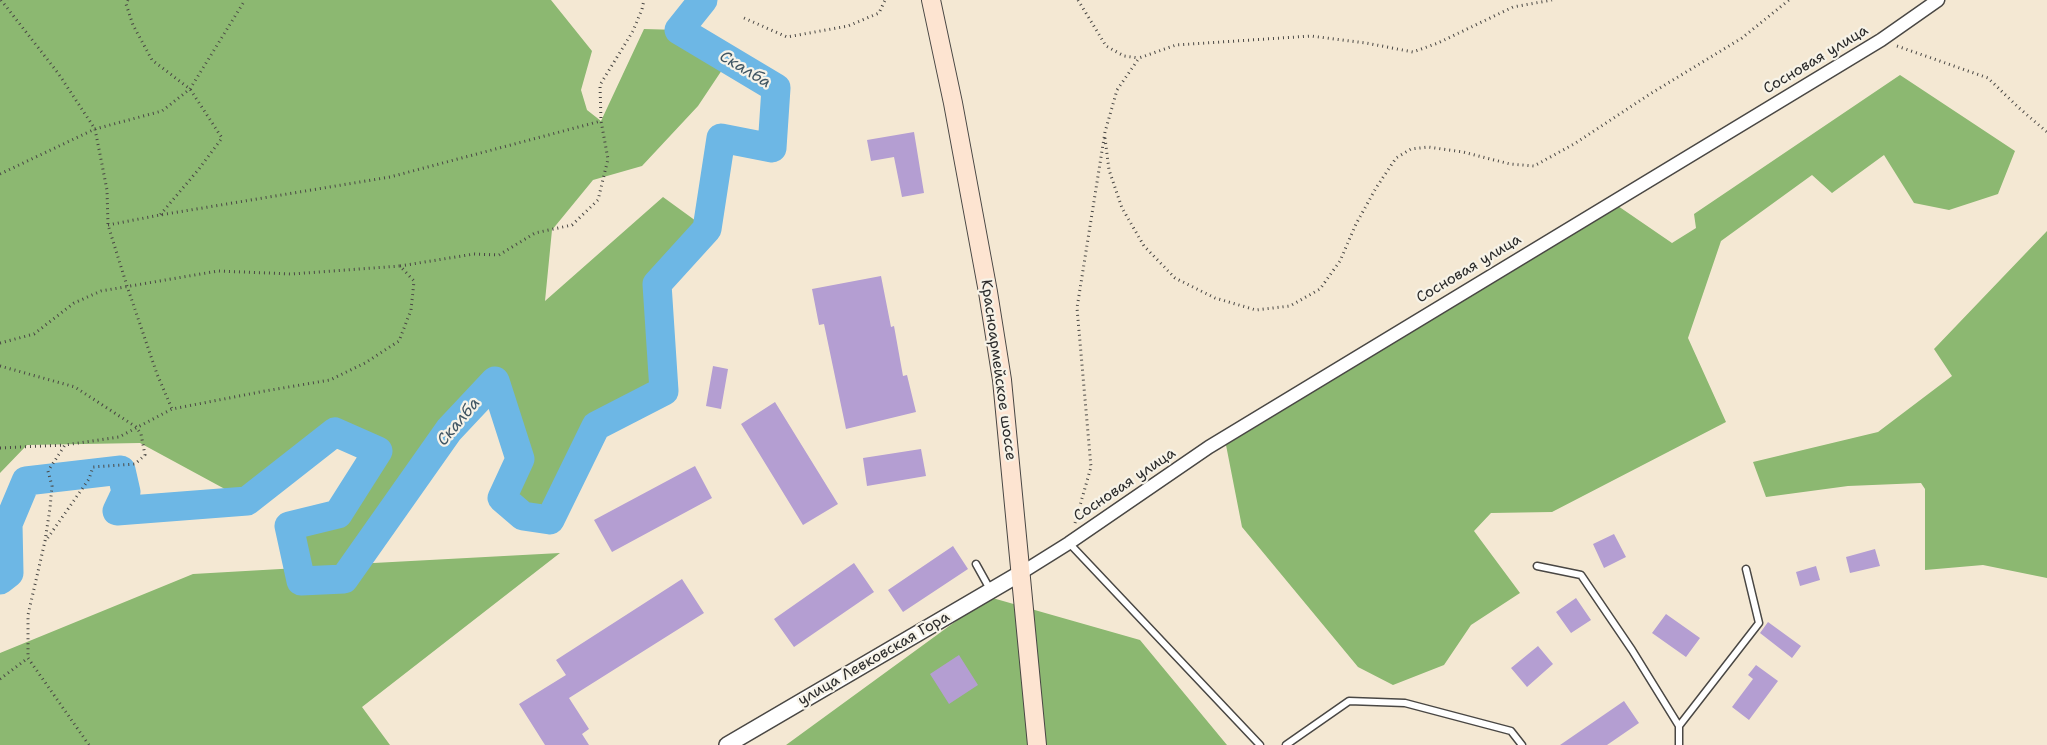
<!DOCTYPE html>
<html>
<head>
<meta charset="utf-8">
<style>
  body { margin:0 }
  canvas { display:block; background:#f4e8d3 }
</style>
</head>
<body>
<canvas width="2047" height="745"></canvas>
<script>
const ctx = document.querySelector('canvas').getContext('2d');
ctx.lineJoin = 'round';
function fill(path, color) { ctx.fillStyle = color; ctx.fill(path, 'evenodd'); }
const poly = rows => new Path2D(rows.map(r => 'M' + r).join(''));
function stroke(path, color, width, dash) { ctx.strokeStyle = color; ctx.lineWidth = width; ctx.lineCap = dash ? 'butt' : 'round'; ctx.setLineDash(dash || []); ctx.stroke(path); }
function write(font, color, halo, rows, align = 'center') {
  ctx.font = font + ' "Shantell Sans",sans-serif'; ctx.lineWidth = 4.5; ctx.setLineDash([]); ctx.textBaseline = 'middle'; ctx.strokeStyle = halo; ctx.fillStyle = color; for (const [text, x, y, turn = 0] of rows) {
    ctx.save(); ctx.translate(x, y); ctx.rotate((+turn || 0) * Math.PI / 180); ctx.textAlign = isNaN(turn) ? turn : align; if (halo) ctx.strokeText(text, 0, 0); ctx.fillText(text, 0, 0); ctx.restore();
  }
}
const forest = poly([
  [0,0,551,0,592,51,581,90,587,110,601,121,644,29,679,30,722,70,698,106,642,166,593,180,552,230,545,301,663,197,707,229,657,284,664,391,596,426,550,520,523,516,502,498,520,459,494,382,449,430,355,564,560,553,362,707,390,745,0,745,0,653,193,574,298,568,289,526,338,514,378,451,335,432,247,501,140,443,27,445,0,473],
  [1900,75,2015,151,1998,194,1949,210,1914,203,1884,155,1832,193,1812,175,1721,241,1688,338,1726,422,1552,512,1491,513,1474,531,1520,593,1471,625,1444,665,1393,685,1358,667,1242,527,1226,445,1618,206,1672,243,1696,228,1694,214],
  [2047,231,2047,578,1983,565,1925,570,1925,489,1921,483,1848,486,1766,497,1753,462,1878,432,1952,376,1934,349],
  [989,597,1140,640,1227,745,786,745]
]);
const river = poly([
  [0,580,9,573,8,524,26,481,121,470,126,492,117,511,247,501,335,432,378,451,338,514,289,526,301,581,344,579,449,430,495,381,520,459,502,498,523,516,550,520,596,426,664,391,657,284,707,229,721,138,772,148,776,88,679,30,703,0]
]);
const building = poly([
  [914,132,924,193,902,197,894,157,871,161,867,140],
  [881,276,891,327,894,326,903,376,907,375,916,412,846,429,824,324,819,325,812,289],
  [713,366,728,369,721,409,706,406],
  [775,402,838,504,803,525,741,424],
  [921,449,926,476,867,486,863,458],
  [695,466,712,498,612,552,594,520],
  [1614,534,1626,557,1604,568,1593,544],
  [953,546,968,569,903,612,888,590],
  [1875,549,1880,566,1850,573,1846,557],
  [854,563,874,592,794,647,774,619],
  [1816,566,1820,580,1800,586,1796,572],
  [682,579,704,613,569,698,589,729,582,734,589,745,545,745,519,704,566,675,556,660],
  [1576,598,1591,620,1571,633,1556,612],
  [1666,614,1700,638,1686,657,1652,633],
  [1768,622,1801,646,1792,658,1760,633],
  [1538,646,1553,664,1527,687,1511,668],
  [959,655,978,685,949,704,930,674],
  [1756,665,1778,681,1749,720,1732,707,1753,679,1748,675],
  [1624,701,1639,723,1607,745,1560,745]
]);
const path = poly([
  [1,0,58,73,95,129,107,190,108,225,127,286,157,374,172,409],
  [128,0,126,4,133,25,152,60,190,89,222,138,199,169,160,215],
  [1078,0,1106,46,1124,56,1139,58],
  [744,18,787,37,848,26,879,13,885,0],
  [1897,46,1988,78,2019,108,2047,132],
  [1105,138,1109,170,1122,208,1144,246,1175,278,1215,298,1256,310,1290,306,1320,289,1340,261,1356,224,1376,188,1396,158,1411,149,1428,147,1463,152,1510,164,1534,166,1574,144,1650,94,1742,38,1789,0],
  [0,174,95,129,162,111,190,89,245,0],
  [108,225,160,215,390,177,601,121],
  [400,266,474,254,499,255,535,233,572,225,598,200,608,159,601,121,600,85,633,31,642,9,644,0],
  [0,343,34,334,74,303,101,291,218,271,292,274,400,266,414,281,411,310,399,341,365,363,330,380,265,391,172,409,119,437,65,445,48,471,52,486,50,508,45,541,28,615,28,658,89,745],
  [0,366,75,387,136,427,141,434,145,455,135,464,93,467,89,479,47,539],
  [0,448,64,445],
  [1075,523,1091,467,1077,308,1105,132,1117,90,1139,58,1176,45,1311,36,1366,43,1413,52,1438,43,1513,7,1552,0],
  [0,679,28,658]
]);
const service = poly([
  [1069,543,1260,745],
  [976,564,991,591],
  [1537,566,1581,575,1632,650,1679,726,1679,745],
  [1679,726,1759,623,1746,569],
  [1286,745,1349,701,1405,703,1511,731,1522,745]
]);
const minor = poly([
  [1021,573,1069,543,1209,447,1881,40,1938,0]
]);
const tertiary = poly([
  [727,745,1021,573]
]);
const secondary = poly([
  [931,0,953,103,988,292,1002,380,1037,745]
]);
const streetNames = [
  ["Сосновая улица",1816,60,-31],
  ["Сосновая улица",1469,269,-31],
  ["Красноармейское шоссе",998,370,82],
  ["Сосновая улица",1125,485,-34],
  ["улица Левковская Гора",874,659,-30]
];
const waterNames = [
  ["Скалба",745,70,31],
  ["Скалба",459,422,-50]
];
fill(forest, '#8cb871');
stroke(river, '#6db7e5', 29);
fill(building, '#b49ed2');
stroke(service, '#494744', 9);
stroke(minor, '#494744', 15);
stroke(tertiary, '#494744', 18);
stroke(secondary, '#494744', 20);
stroke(path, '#494744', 3, [1, 4]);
stroke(service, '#fff', 6);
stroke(minor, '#fff', 12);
stroke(tertiary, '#fff', 15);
stroke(secondary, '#fde4d1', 18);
write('15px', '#2b2b2b', '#f7f3e8', streetNames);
write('italic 16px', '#3f5563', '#f7f3e8', waterNames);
</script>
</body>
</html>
